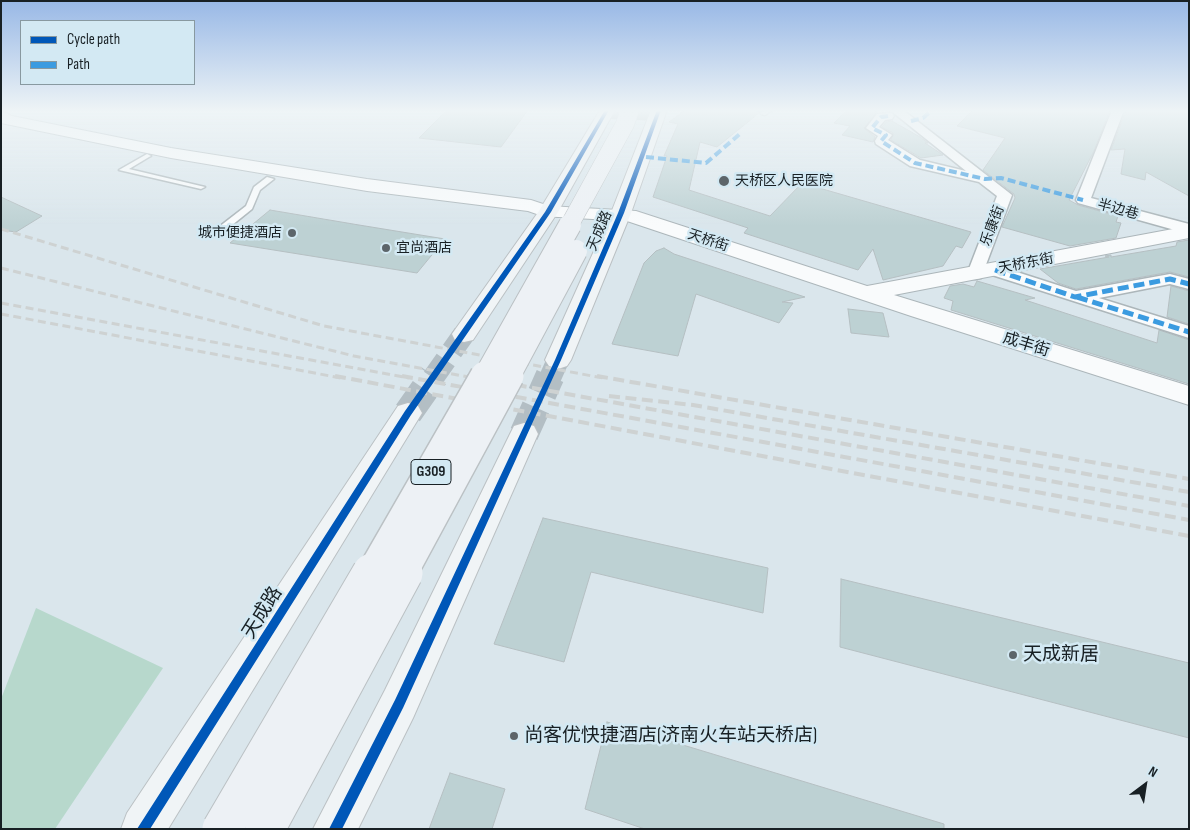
<!DOCTYPE html>
<html>
<head>
<meta charset="utf-8">
<style>
  body { margin:0 }
  #map { position:relative; width:1190px; height:830px; overflow:hidden; background:#dae6ec; font-family:"Sofia Sans Condensed",sans-serif }
  canvas { display:block }
  .frame { position:absolute; inset:0; border:2px solid #182024; pointer-events:none }
  .legend { position:absolute; left:20px; top:20px; width:175px; height:65px; box-sizing:border-box; background:#d3e9f3; border:1px solid #8899a0; margin:0; padding:6px 9px; list-style:none; font-size:15px; color:#182024 }
  .legend li { display:flex; align-items:center; gap:10px; height:25px }
  .legend b { width:25px; border:1px solid #8899a0 }
  .north { position:absolute; left:1120px; top:760px; width:50px; height:50px; -webkit-text-stroke:4px #d3e9f3; paint-order:stroke; rotate:31deg; font-size:14px; font-weight:700; line-height:20px; text-align:center; color:#182024 }
  .north::after { content:''; display:block; margin:auto; width:18px; height:22px; background:#182024; clip-path:polygon(50% 0,100% 100%,50% 72%,0 100%) }
</style>
</head>
<body>
<div id="map">
<canvas width="1190" height="830"></canvas>
<div class="frame"></div>
<ul class="legend">
<li><b style="height:6px;background:#0057b8"></b>Cycle path</li>
<li><b style="height:6px;background:#3b9be0"></b>Path</li>
</ul>
<div class="north">N</div>
</div>
<script>
const ctx = document.querySelector('canvas').getContext('2d');
ctx.lineJoin = 'round';
function fill(path, color) { ctx.fillStyle = color; ctx.fill(path, 'evenodd'); }
const poly = rows => new Path2D(rows.map(r => 'M' + r).join(''));
function stroke(path, color, width, dash) { ctx.strokeStyle = color; ctx.lineWidth = width; ctx.lineCap = dash ? 'butt' : 'round'; ctx.setLineDash(dash || []); ctx.stroke(path); }
function write(font, color, halo, rows, align = 'center') {
  ctx.font = font + ' "Sofia Sans Condensed","Noto Sans SC",sans-serif'; ctx.lineWidth = 5; ctx.setLineDash([]); ctx.textBaseline = 'middle'; ctx.strokeStyle = halo; ctx.fillStyle = color; for (const [text, x, y, turn = 0] of rows) {
    ctx.save(); ctx.translate(x, y); ctx.rotate((+turn || 0) * Math.PI / 180); ctx.textAlign = isNaN(turn) ? turn : align; if (halo) ctx.strokeText(text, 0, 0); ctx.fillText(text, 0, 0); ctx.restore();
  }
}
const green = poly([
  [36,608,163,668,55,829,1,829,1,699]
]);
const building = poly([
  [447,110,528,110,501,147,419,138,447,110],
  [685,110,758,110,759,113,717,147,700,142,689,190,770,216,802,183,971,232,962,248,956,246,943,266,883,280,873,249,858,270,744,233,748,228,653,197,667,156,664,156,678,124,669,122,685,110],
  [847,110,872,110,877,112,864,128,875,137,873,142,842,135,850,126,834,123,847,110],
  [973,110,1110,110,1094,151,1069,200,1078,205,1118,216,1116,222,1121,223,1116,238,1070,246,1002,227,1015,198,1014,194,983,170,1005,138,957,126,973,110],
  [1126,110,1189,110,1189,196,1146,172,1145,180,1121,174,1125,149,1111,150,1126,110],
  [892,121,920,137,928,143,925,143,943,155,921,158,891,140,893,133,882,127,886,122,892,121],
  [1,197,42,216,16,232,1,230,1,197],
  [270,210,359,225,445,239,417,273,230,243,270,210],
  [1189,240,1189,277,1170,272,1076,289,1058,283,1040,269,1109,257,1105,256,1111,255,1111,257,1176,246,1177,242,1189,240],
  [664,248,674,254,805,297,782,302,793,303,779,323,696,294,678,356,612,344,644,263,656,251,664,248],
  [977,281,1035,298,1025,300,1157,343,1159,330,1189,340,1189,384,951,310,953,301,944,298,950,286,963,284,974,287,977,281],
  [1171,286,1189,291,1189,324,1167,317,1171,286],
  [848,309,883,313,889,337,851,333,848,309],
  [543,518,768,568,763,613,591,572,564,662,494,644,543,518],
  [841,579,1189,663,1189,738,840,647,841,579],
  [607,722,944,824,944,829,645,829,585,809,607,722],
  [450,773,505,789,492,829,429,829,450,773]
]);
const tertiaryTunnel = poly([
  [610,110,659,112]
]);
const primaryTunnelFar1 = poly([
  [433,378,464,334],
  [550,378,558,360]
]);
const primaryTunnel = poly([
  [408,413,434,376],
  [524,434,550,376]
]);
const service = poly([
  [147,154,151,156,149,157,129,169,205,187,201,189,119,170,147,154],
  [267,177,274,179,260,190,252,209,221,234,215,234,215,230,246,206,254,187,267,177]
]);
const minor = poly([
  [760,110,773,110,765,115,761,114,760,110],
  [890,110,903,110,1012,195,981,278,975,279,969,278,967,274,997,196,979,182,910,166,876,144,875,141,878,136,866,128,877,114,892,113,894,116,892,119,885,120,879,127,892,135,888,140,920,160,966,171,890,110],
  [1112,110,1124,110,1091,198,1189,224,1189,234,1078,203,1076,200,1112,110],
  [995,265,1076,291,1170,274,1189,279,1189,289,1170,284,1099,298,1189,326,1189,338,989,274,987,270,989,266,995,265]
]);
const tertiary = poly([
  [548,206,636,211,867,286,1189,226,1189,238,894,295,1189,386,1189,405,911,316,627,221,541,216,538,212,541,208,548,206]
]);
const secondary = poly([
  [1,111,12,116,171,148,367,179,531,200,555,208,558,212,555,216,548,218,528,211,367,191,171,158,1,123,1,111]
]);
const primary = poly([
  [600,110,615,110,558,212,473,340,464,342,455,340,452,334,539,211,600,110],
  [651,110,667,110,631,213,571,360,567,366,558,369,549,366,545,360,611,213,651,110],
  [408,403,418,406,422,413,168,829,121,829,127,813,398,406,408,403],
  [524,423,534,426,538,434,413,718,358,829,313,829,385,690,510,434,514,426,524,423]
]);
const railFar1 = poly([
  [1,229,324,326,603,378],
  [1,268,354,356,474,378],
  [1,303,409,378],
  [1,314,341,378]
]);
const rail = poly([
  [335,376,1189,536],
  [402,376,1189,520],
  [467,376,1189,506],
  [597,376,1189,479],
  [609,396,693,405,1189,492]
]);
const trunkBridgeFar3 = poly([
  [569,226,625,124,630,110]
]);
const trunkBridgeFar2 = poly([
  [484,378,570,225],
  [508,378,576,251]
]);
const trunkBridgeFar1 = poly([
  [371,574,485,376],
  [402,574,509,376]
]);
const trunkBridge = poly([
  [222,829,372,573],
  [265,829,403,573]
]);
const quietFar1 = poly([
  [756,110,767,110],
  [888,116,881,117,872,128,886,135,881,141,915,163,985,179,1001,178,1083,200],
  [911,121,923,118,932,110],
  [646,157,706,163,741,133]
]);
const quiet = poly([
  [995,270,1075,297,1170,279,1189,284],
  [1077,297,1189,332]
]);
const cycleway = poly([
  [605,110,609,110,551,212,411,415,150,829,137,829,405,411,545,212,605,110],
  [657,110,661,110,624,213,561,360,403,708,342,829,329,829,395,700,555,360,618,213,657,110]
]);
const markers = [
  [724,181,6,"#5c656a"],
  [292,233,5,"#5c656a"],
  [386,248,5,"#5c656a"],
  [1013,655,5,"#5c656a"],
  [514,736,5,"#5c656a"]
];
const farPoinames = [
  ["天桥区人民医院",735,181],
  ["城市便捷酒店",282,233,"right"],
  ["宜尚酒店",396,248]
];
const farStreetnames = [
  ["半边巷",1118,210,15],
  ["乐康街",993,226,-69],
  ["天成路",600,231,-67],
  ["天桥街",708,241,18],
  ["天桥东街",1026,264,-11]
];
const shields = [
  [431,472,40]
];
const shieldNames = [
  ["G309",431,472]
];
const streetNames = [
  ["成丰街",1026,345,17]
];
const nearStreetnames = [
  ["天成路",263,613,-58]
];
const nearPoinames = [
  ["天成新居",1023,655],
  ["尚客优快捷酒店(济南火车站天桥店)",524,736]
];
fill(green, '#b7d8cc');
fill(building, '#bdd1d3');
stroke(building, '#b5bfc2', 1);
stroke(tertiaryTunnel, '#b3bec4', 18, [18, 9]);
stroke(primaryTunnelFar1, '#b3bec4', 22, [22, 11]);
stroke(primaryTunnel, '#b3bec4', 29, [29, 15]);
stroke(service, '#acb6ba', 3);
stroke(minor, '#acb6ba', 3);
stroke(tertiary, '#acb6ba', 2);
stroke(secondary, '#acb6ba', 2);
stroke(primary, '#bbc1c4', 2);
fill(service, '#f9fbfc');
fill(minor, '#f9fbfc');
fill(tertiary, '#f9fbfc');
fill(secondary, '#f9fbfc');
fill(primary, '#f0f4f6');
stroke(railFar1, '#ced2d2', 3, [8, 4.5]);
stroke(rail, '#ced2d2', 4, [11, 5.5]);
stroke(trunkBridgeFar3, '#bbc1c4', 19, []);
stroke(trunkBridgeFar2, '#bbc1c4', 24, []);
stroke(trunkBridgeFar1, '#bbc1c4', 32, []);
stroke(trunkBridge, '#bbc1c4', 41, []);
stroke(trunkBridgeFar3, '#edf1f5', 18);
stroke(trunkBridgeFar2, '#edf1f5', 22);
stroke(trunkBridgeFar1, '#edf1f5', 29);
stroke(trunkBridge, '#edf1f5', 39);
stroke(quietFar1, '#3b9be0', 4, [8, 4]);
stroke(quiet, '#3b9be0', 5, [11, 5]);
fill(cycleway, '#0057b8');
const sky = ctx.createLinearGradient(0, 0, 0, 226);
sky.addColorStop(0, '#98b8e6');
sky.addColorStop(0.49, '#eef4f6');
sky.addColorStop(1, '#eef4f600');
ctx.fillStyle = sky;
ctx.fillRect(0, 0, 1190, 226);
for (const [x, y, r, color] of markers) { const dot = new Path2D(); dot.arc(x, y, r, 0, 2 * Math.PI); ctx.fillStyle = color; ctx.fill(dot); stroke(dot, '#d3e9f3', 2); }
write('14px', '#182024', '#d3e9f3', farPoinames, 'left');
write('14px', '#182024', '#d3e9f3', farStreetnames);
for (const [x, y, w] of shields) { const box = new Path2D(); box.roundRect(x - w / 2, y - 12.5, w, 25, 4); ctx.fillStyle = '#d3e9f3'; ctx.fill(box); stroke(box, '#182024', 1); }
write('bold 15px', '#182024', null, shieldNames);
write('16px', '#182024', '#d3e9f3', streetNames);
write('19px', '#182024', '#d3e9f3', nearStreetnames);
write('19px', '#182024', '#d3e9f3', nearPoinames, 'left');
</script>
</body>
</html>
